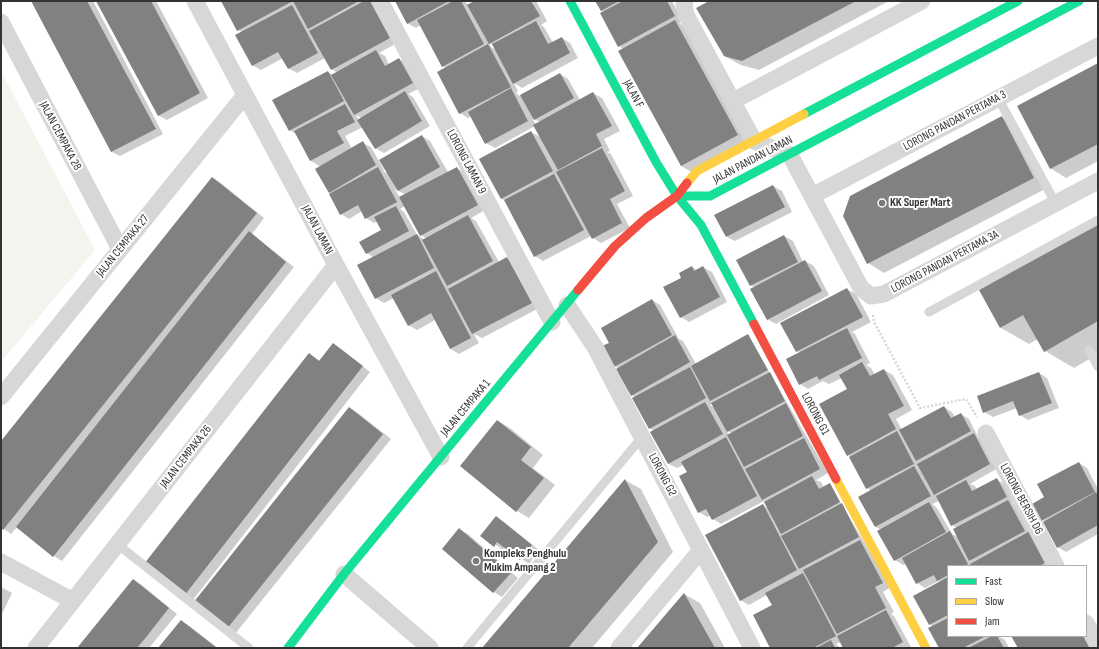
<!DOCTYPE html>
<html>
<head>
<meta charset="utf-8">
<style>
  body { margin:0 }
  #map { position:relative; width:1099px; height:649px; overflow:hidden; background:#fff; font-family:"Sofia Sans Condensed",sans-serif }
  canvas { display:block }
  .frame { position:absolute; inset:0; border:2px solid #333; pointer-events:none }
  .legend { position:absolute; left:947px; top:565px; width:140px; height:72px; box-sizing:border-box; background:#fff; border:1px solid #adadad; margin:0; padding:5px 7px; list-style:none; font-size:12px; color:#333 }
  .legend li { display:flex; align-items:center; gap:8px; height:20px }
  .legend b { width:20px; border:1px solid #adadad }
</style>
</head>
<body>
<div id="map">
<canvas width="1099" height="649"></canvas>
<div class="frame"></div>
<ul class="legend">
<li><b style="height:5px;background:#16e098"></b>Fast</li>
<li><b style="height:5px;background:#ffcf43"></b>Slow</li>
<li><b style="height:5px;background:#f24e42"></b>Jam</li>
</ul>
</div>
<script>
const ctx = document.querySelector('canvas').getContext('2d');
ctx.lineJoin = 'round';
function fill(path, color) { ctx.fillStyle = color; ctx.fill(path, 'evenodd'); }
const poly = rows => new Path2D(rows.map(r => 'M' + r).join(''));
function stroke(path, color, width, dash) { ctx.strokeStyle = color; ctx.lineWidth = width; ctx.lineCap = dash ? 'butt' : 'round'; ctx.setLineDash(dash || []); ctx.stroke(path); }
function write(font, color, halo, rows, align = 'center') {
  ctx.font = font + ' "Sofia Sans Condensed",sans-serif'; ctx.lineWidth = 4; ctx.setLineDash([]); ctx.textBaseline = 'middle'; ctx.strokeStyle = halo; ctx.fillStyle = color; for (const [text, x, y, turn = 0] of rows) {
    ctx.save(); ctx.translate(x, y); ctx.rotate((+turn || 0) * Math.PI / 180); ctx.textAlign = isNaN(turn) ? turn : align; if (halo) ctx.strokeText(text, 0, 0); ctx.fillText(text, 0, 0); ctx.restore();
  }
}
const green = poly([
  [1,71,95,250,1,362]
]);
const shadow = poly([
  [32,1,93,1,163,134,120,156,112,152],
  [97,1,156,1,208,98,167,120,158,115],
  [222,1,374,1,397,43,379,53,385,56,389,65,399,59,408,64,420,88,408,94,413,97,430,126,384,153,375,148,363,127,345,136,352,149,363,143,371,147,384,170,383,171,389,174,422,136,430,141,448,172,457,168,465,173,485,210,471,218,476,221,499,262,507,258,516,263,539,308,482,338,474,334,479,343,459,354,451,349,435,320,417,330,408,325,394,298,384,303,376,298,374,258,367,253,382,230,378,221,374,223,366,218,362,211,349,219,341,214,332,194,329,192,321,167,311,161,297,135,290,130,328,72,333,75,337,73,332,69,325,58,297,73,288,68,283,58,261,70,252,65,242,32,238,30],
  [356,115,361,118,359,120],
  [395,189,406,195,400,198],
  [405,206,421,235,427,239,425,240,417,235,404,212,400,209],
  [396,1,466,1,465,2,469,5,473,3,470,1,536,1,547,21,541,25,544,27,553,43,562,38,570,43,578,58,522,88,514,83,518,91,516,93,520,96,560,74,568,79,580,100,593,93,602,98,620,131,604,139,610,151,607,152,611,154,633,196,617,204,630,228,601,243,593,238,591,236,543,261,535,256,505,201,502,199,531,132,542,138,535,126,495,148,486,143,472,116,468,118,460,113,446,68,442,66,421,25,416,28,407,23],
  [489,43,494,46,496,50,491,47],
  [532,118,540,122,536,125],
  [596,1,672,1,683,21,679,23,691,30,753,145,697,175,681,166,623,49,619,46,604,12,601,11],
  [711,1,889,1,759,70,741,65,724,56],
  [1098,64,1098,161,1066,178,1050,168],
  [1002,118,1018,127,1049,187,884,273,868,263],
  [213,178,221,183,264,218,252,234,294,267,62,561,54,556,17,527,11,534,1,527,1,442],
  [773,186,782,191,792,212,735,241,727,237],
  [1098,224,1098,354,1074,368,1045,351,1038,339,1029,344,1001,328],
  [784,236,793,241,803,262,805,261,814,266,829,295,776,324,767,319,755,288,751,285],
  [692,267,697,270,703,267,712,272,727,302,689,322,681,317,682,278],
  [847,289,856,294,871,322,852,332,855,334,870,363,866,365,871,368,875,375,884,370,893,375,912,410,896,419,902,430,944,407,952,412,955,417,961,414,969,419,978,437,982,439,998,468,970,484,975,486,977,490,997,480,1005,484,1014,502,1012,503,1016,506,1054,566,948,566,948,636,1002,636,1000,637,1005,640,1009,648,940,648,933,627,930,624,941,582,939,581,925,588,917,583,906,564,903,565,895,560,881,530,876,527,872,491,867,488,850,456,848,455,848,389,842,378,829,384,823,381,808,389,800,384,800,353,797,351],
  [939,501,952,525,957,528,958,537,952,534,937,508,932,504],
  [652,300,660,305,679,339,683,341,696,364,748,336,828,473,816,480,821,482,824,488,830,485,891,587,883,592,894,612,891,614,894,616,911,647,909,648,844,648,841,642,836,644,840,648,771,648,773,605,767,595,749,605,740,600,762,505,769,509,764,501,721,524,713,519,711,515,707,517,699,512,688,473,684,465,677,468,669,464,652,433,654,431,650,428,635,397,632,395,618,368,615,366,611,343],
  [713,404,716,409,710,405],
  [726,430,731,433,729,435],
  [333,344,341,349,370,372,193,600,184,595,309,354,320,361],
  [1039,373,1047,378,1059,408,1028,420,1020,415,1017,408,993,417,984,412],
  [350,408,358,413,391,439,235,634,227,629],
  [498,421,510,428,543,455,533,468,555,485,529,518,517,511],
  [1079,463,1087,468,1098,489,1098,534,1066,552,1058,547,1044,521,1041,520,1045,498],
  [625,480,641,489,673,552,592,648,484,648],
  [496,517,504,522,539,550,529,564,505,547,503,550,482,535],
  [460,530,468,534,518,578,502,597,494,592,443,548],
  [134,580,142,585,177,614,149,648,78,648],
  [1,587,12,593,1,616],
  [684,594,700,603,725,648,639,648],
  [181,621,189,626,218,648,160,648]
]);
const building = poly([
  [31,1,87,1,156,129,111,152],
  [96,1,151,1,200,93,158,116],
  [221,1,293,1,237,31],
  [293,1,359,1,308,29],
  [364,1,370,1,390,38,331,70,309,31],
  [395,1,449,1,407,24],
  [453,1,461,1,484,44,442,67,417,20],
  [474,1,531,1,540,16,489,44,467,5],
  [595,1,619,1,601,11],
  [623,1,667,1,675,16,618,47,600,13],
  [709,1,856,1,742,61,724,56,696,8],
  [292,5,318,53,288,69,278,52,252,66,235,35],
  [675,20,738,135,681,166,618,51],
  [536,21,548,44,562,37,570,53,513,84,492,44],
  [488,44,511,87,459,114,437,72],
  [376,50,385,66,399,58,413,83,354,115,331,75],
  [1098,63,1098,144,1050,169,1017,106],
  [328,71,344,101,289,131,272,100],
  [560,73,574,98,534,120,520,95],
  [511,88,528,121,485,144,468,112],
  [405,91,422,121,375,149,357,120],
  [593,92,612,126,596,134,602,146,558,170,533,125],
  [345,104,355,122,337,131,344,143,310,161,294,131],
  [1002,116,1034,178,867,264,843,216,850,196],
  [531,131,553,171,501,199,479,159],
  [422,135,440,167,398,191,379,160],
  [363,141,376,165,329,193,315,169],
  [602,148,625,191,610,199,622,223,592,239,556,172],
  [378,167,397,202,365,219,358,205,340,215,329,194],
  [457,167,478,205,420,236,399,197],
  [554,174,584,230,534,257,504,200],
  [212,177,257,213,3,530,1,528,1,441],
  [773,185,785,207,726,237,714,215],
  [396,206,409,231,366,254,359,242,381,230,374,217],
  [468,215,493,261,447,286,422,240],
  [1098,223,1098,321,1044,352,1023,315,1000,328,979,290],
  [249,231,286,262,53,557,16,527],
  [417,234,434,268,375,299,357,265],
  [784,235,798,262,750,286,736,260],
  [507,257,532,303,472,334,448,289],
  [805,260,822,291,767,320,750,289],
  [692,266,694,271,703,266,720,297,680,318,663,287,681,278,679,273],
  [436,271,471,338,450,349,431,313,408,326,391,295],
  [847,288,863,317,796,352,780,323],
  [652,299,672,335,614,367,602,346,609,343,601,328],
  [847,328,862,358,819,380,817,376,799,385,786,359],
  [748,334,768,370,710,401,691,366],
  [675,335,690,362,631,396,616,369],
  [333,343,363,366,184,596,144,564,309,353,319,361],
  [862,362,870,376,884,369,904,406,888,414,896,429,847,456,819,404,847,389,839,375],
  [690,367,706,398,649,429,632,398],
  [770,372,785,401,727,432,711,403],
  [1039,372,1052,403,1019,416,1013,401,983,413,977,396],
  [705,402,723,434,668,464,650,432],
  [786,403,803,436,744,467,727,435],
  [944,406,951,418,961,413,971,431,916,461,899,430],
  [349,407,383,434,226,630,193,603],
  [497,420,531,447,521,460,544,478,516,512,460,466],
  [897,431,914,464,866,489,849,457],
  [974,433,990,464,934,495,917,464],
  [726,437,757,496,712,520,706,509,698,513,679,476,687,472,681,462],
  [804,438,820,469,762,500,745,469],
  [1079,462,1095,492,1041,521,1032,504,1044,497,1037,484],
  [914,466,931,496,875,527,858,497],
  [812,476,819,489,830,483,840,502,781,534,764,502],
  [997,478,1007,497,951,526,936,496,966,480,972,491],
  [625,479,658,542,568,648,482,648],
  [1096,492,1098,496,1098,525,1057,548,1043,522],
  [1008,500,1025,531,969,561,953,529],
  [929,502,946,532,894,561,877,531],
  [842,503,859,537,799,569,781,536],
  [763,504,797,570,740,601,705,535],
  [496,516,532,545,520,560,497,542,494,547,480,536],
  [459,528,511,573,493,593,442,549],
  [950,531,968,564,965,566,948,566,948,575,937,581,934,575,916,584,902,558],
  [1030,531,1046,562,1040,566,971,566,970,564],
  [860,540,883,583,875,587,886,608,837,634,803,570],
  [803,573,836,636,813,648,770,648,753,615,772,605,765,593],
  [948,577,948,615,929,625,913,596],
  [133,579,169,608,143,641,137,648,77,648],
  [684,593,715,648,637,648],
  [886,610,903,642,892,648,843,648,837,636],
  [948,618,948,636,986,636,963,648,939,648,928,628],
  [181,620,217,648,158,648],
  [992,636,997,636,1004,648,968,648],
  [1011,636,1085,636,1092,648,1018,648],
  [831,640,835,648,816,648]
]);
const path = poly([
  [873,315,874,322,920,408,966,399,977,417]
]);
const lane = poly([
  [998,98,1056,204],
  [929,312,1098,220],
  [1089,350,1098,367],
  [117,544,249,648],
  [467,648,642,437]
]);
const street = poly([
  [195,1,336,265,441,457],
  [380,1,552,322],
  [685,1,684,4,686,15,754,141,790,155,861,288,871,296,884,294,1098,181],
  [1,22,120,249],
  [733,101,922,1],
  [812,196,1098,46],
  [567,305,595,347,752,648],
  [1,397,245,95],
  [986,433,1056,566],
  [1,562,73,601],
  [344,574,430,648],
  [1086,623,1098,646],
  [36,648,336,265],
  [619,648,701,550]
]);
const fast = poly([
  [570,1,656,162,677,196,701,225,754,324],
  [804,114,1018,1],
  [677,196,710,196,1079,1],
  [288,648,344,574,578,290]
]);
const slow = poly([
  [687,183,697,171,804,114],
  [836,479,926,648]
]);
const jam = poly([
  [578,290,615,246,646,218,677,196,687,183],
  [754,324,836,479]
]);
const markers = [
  [882,203,4,"#7a7a7a"],
  [476,561,4,"#7a7a7a"]
];
const streetNames = [
  ["JALAN F",633,94,62],
  ["LORONG PANDAN PERTAMA 3",955,121,-28],
  ["JALAN CEMPAKA 28",60,136,62],
  ["JALAN PANDAN LAMAN",753,160,-28],
  ["LORONG LAMAN 9",466,162,62],
  ["JALAN LAMAN",317,230,62],
  ["JALAN CEMPAKA 27",123,246,-51],
  ["LORONG PANDAN PERTAMA 3A",945,262,-28],
  ["JALAN CEMPAKA 1",466,408,-50],
  ["LORONG G1",815,414,62],
  ["JALAN CEMPAKA 26",186,457,-52],
  ["LORONG G2",662,475,62],
  ["LORONG BERSIH D6",1021,499,62]
];
const poiNames = [
  ["KK Super Mart",890,203],
  ["Kompleks Penghulu",484,554],
  ["Mukim Ampang 2",484,568]
];
fill(green, '#f1f5ed');
fill(shadow, '#0003');
fill(building, '#818181');
stroke(path, '#d6d6d6', 2.5, [2, 2]);
stroke(lane, '#d7d7d7', 9);
stroke(street, '#d7d7d7', 17);
stroke(fast, '#16e098', 9);
stroke(slow, '#ffcf43', 9);
stroke(jam, '#f24e42', 9);
for (const [x, y, r, color] of markers) { const dot = new Path2D(); dot.arc(x, y, r, 0, 2 * Math.PI); ctx.fillStyle = color; ctx.fill(dot); stroke(dot, '#fff', 1.5); }
write('12px', '#333', '#fff', streetNames);
write('bold 12px', '#333', '#fff', poiNames, 'left');
</script>
</body>
</html>
